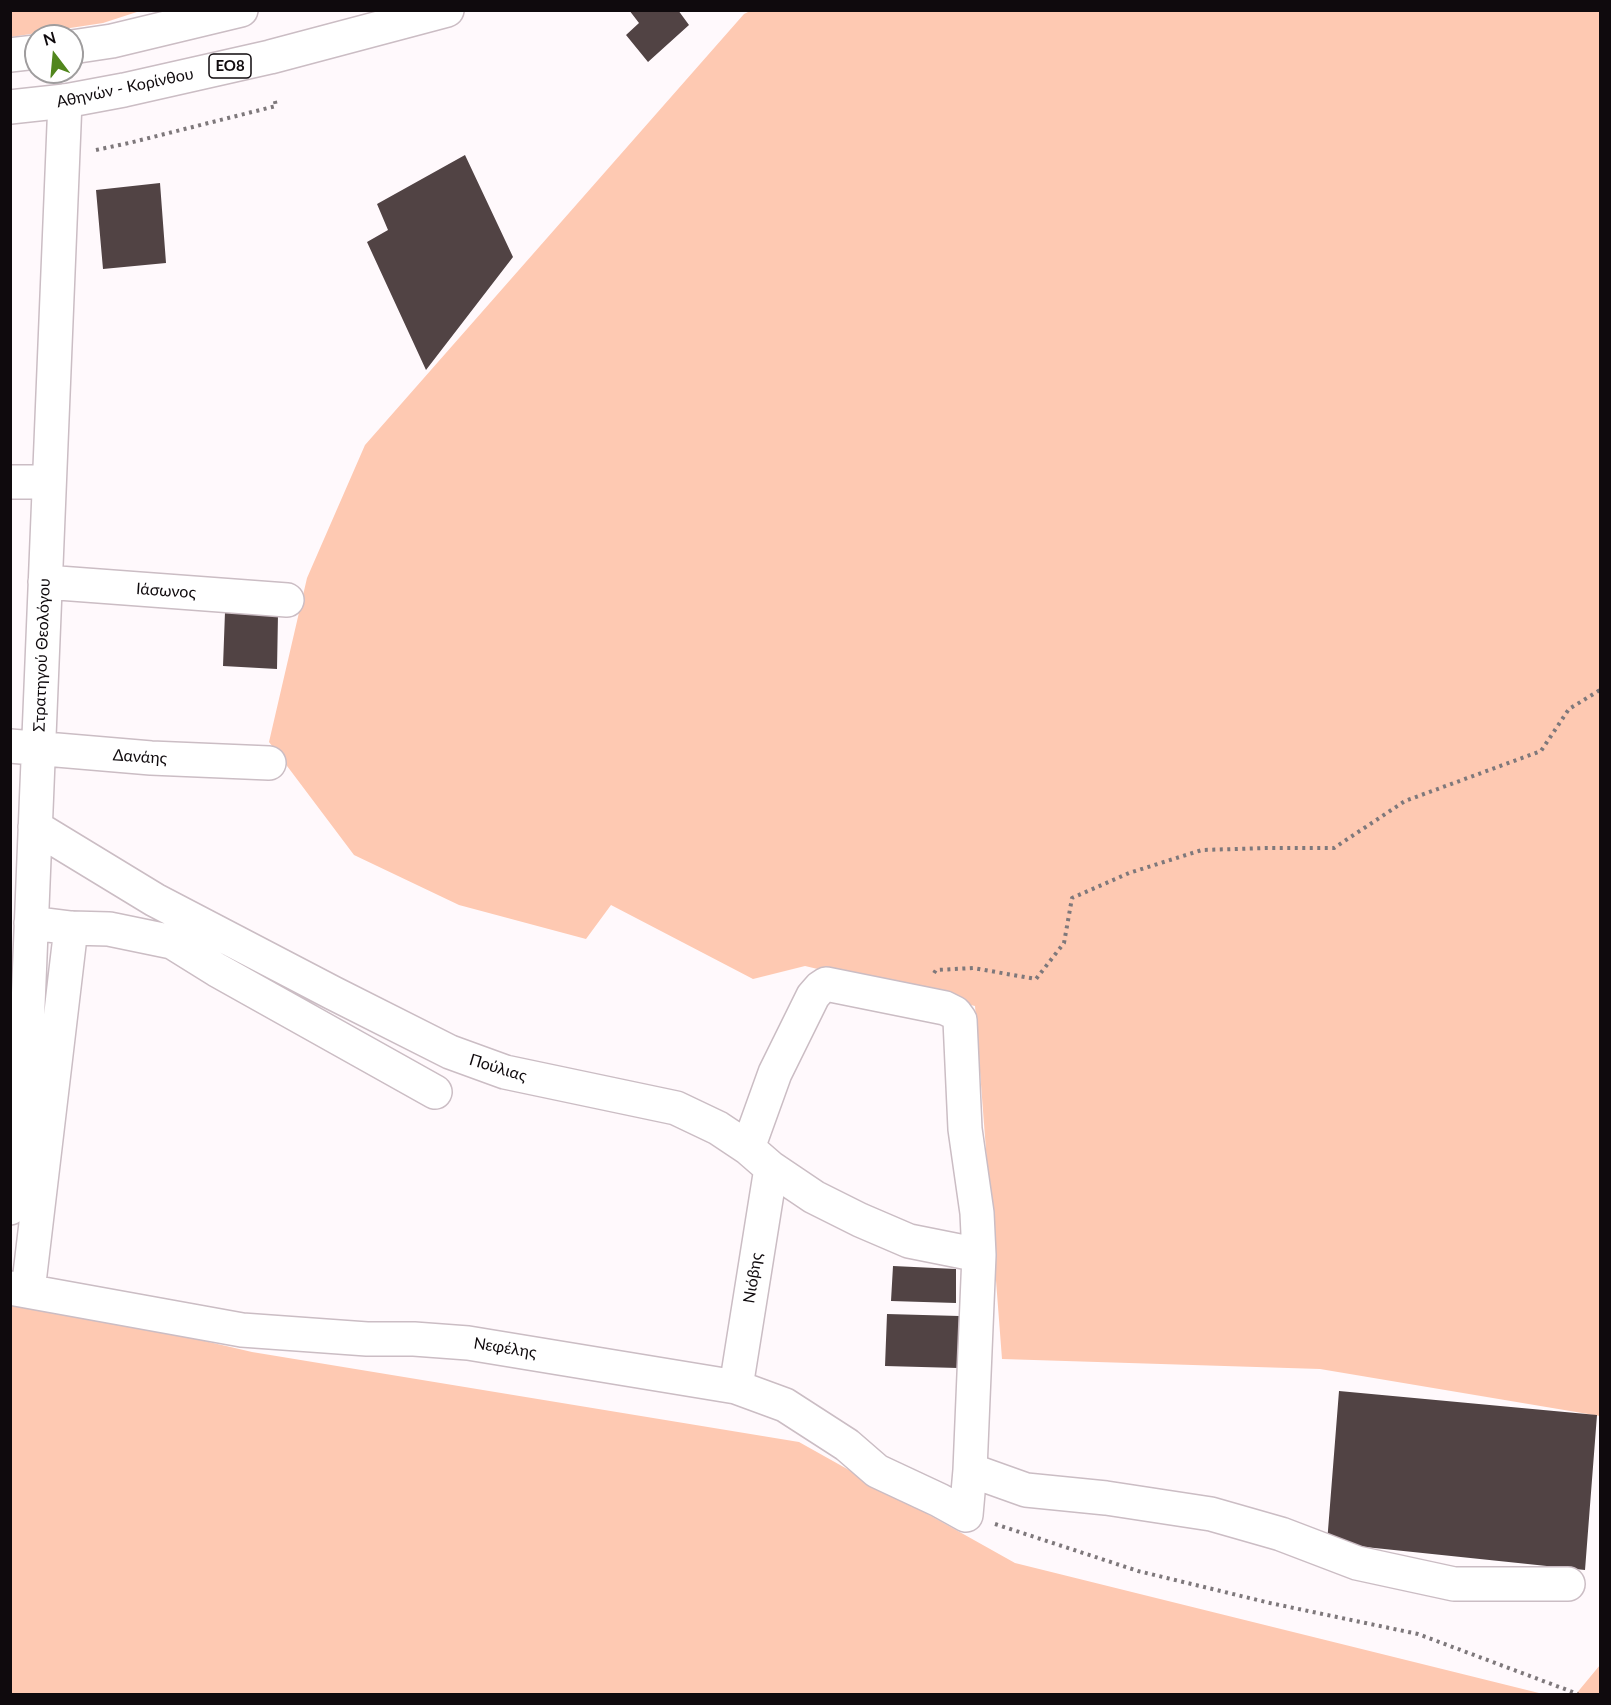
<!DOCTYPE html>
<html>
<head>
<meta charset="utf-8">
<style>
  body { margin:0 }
  #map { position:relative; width:1611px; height:1705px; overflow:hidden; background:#fff9fc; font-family:Lato,sans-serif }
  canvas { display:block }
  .frame { position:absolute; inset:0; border:12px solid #0f0a0d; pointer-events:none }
  .north { position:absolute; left:24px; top:24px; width:60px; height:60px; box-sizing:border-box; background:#fff; border:2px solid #9f9d9e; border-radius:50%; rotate:344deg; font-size:16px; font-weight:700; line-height:24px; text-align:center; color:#0f0a0d }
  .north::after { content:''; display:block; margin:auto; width:21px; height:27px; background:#51861d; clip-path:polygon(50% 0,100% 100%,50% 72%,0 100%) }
</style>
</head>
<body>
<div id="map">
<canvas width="1611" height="1705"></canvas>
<div class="frame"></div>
<div class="north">N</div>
</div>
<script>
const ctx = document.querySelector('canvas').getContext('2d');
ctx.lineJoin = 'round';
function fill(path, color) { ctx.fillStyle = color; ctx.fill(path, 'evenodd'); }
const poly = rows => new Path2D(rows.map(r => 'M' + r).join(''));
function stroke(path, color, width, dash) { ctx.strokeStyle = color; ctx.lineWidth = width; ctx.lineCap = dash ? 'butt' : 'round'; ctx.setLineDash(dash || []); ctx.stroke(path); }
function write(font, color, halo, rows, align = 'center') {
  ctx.font = font + ' Lato,sans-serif'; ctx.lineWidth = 6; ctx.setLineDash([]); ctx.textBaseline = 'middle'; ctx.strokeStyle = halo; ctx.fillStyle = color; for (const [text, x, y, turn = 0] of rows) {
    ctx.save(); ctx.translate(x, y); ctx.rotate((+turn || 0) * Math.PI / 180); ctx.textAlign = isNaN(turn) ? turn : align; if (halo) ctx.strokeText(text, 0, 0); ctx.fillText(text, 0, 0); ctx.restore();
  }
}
const green = poly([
  [11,10,140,10,140,11,103,23,11,37],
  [752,10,1600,11,1600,1416,1320,1369,1002,1359,975,1006,805,966,753,979,611,905,586,939,459,905,354,855,269,742,307,578,365,445,744,14],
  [11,1296,252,1352,799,1442,1015,1563,1543,1694,11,1694],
  [1600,1665,1600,1694,1576,1694]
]);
const building = poly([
  [629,10,678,10,689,25,648,62,626,35,639,23],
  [465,155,513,257,426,370,367,242,388,230,377,204],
  [160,183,166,263,103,269,96,190],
  [225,612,278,614,277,669,223,666],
  [893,1266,956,1269,956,1303,891,1301],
  [887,1314,959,1316,958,1368,885,1366],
  [1339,1391,1597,1415,1585,1570,1327,1543]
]);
const path = poly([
  [96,150,129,143,276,106,274,97],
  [934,973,936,970,973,968,1036,979,1064,943,1072,898,1129,873,1202,850,1267,848,1334,848,1405,801,1541,751,1569,709,1600,690],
  [995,1524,1138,1571,1270,1603,1418,1634,1578,1694]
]);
const minor = poly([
  [10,482,49,482],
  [45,582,287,600],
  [10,746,151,758,269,763],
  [35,827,155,900,333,993,450,1052,505,1072,676,1108,718,1128,748,1148,771,1168,814,1197,860,1220,909,1241,979,1255],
  [31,923,71,928,109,929,172,942,217,970,435,1092],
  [10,1208,26,1054,65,101],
  [10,1288,242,1330,367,1339,414,1339,468,1343,736,1387,785,1405,847,1445,877,1471,939,1500,966,1515,970,1470,979,1255,977,1213,965,1129,960,1020,955,1013,945,1008,826,984,820,988,813,996,775,1073,748,1148],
  [28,1291,71,928],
  [736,1387,771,1168],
  [970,1470,1026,1490,1106,1498,1211,1514,1281,1534,1357,1563,1454,1584,1568,1584]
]);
const highway = poly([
  [72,47,112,41,241,10],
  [10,55,36,52],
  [10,107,65,101,124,90,270,57,447,10]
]);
const shields = [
  [230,66,42]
];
const shieldNames = [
  ["ΕΟ8",230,66]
];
const streetNames = [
  ["Αθηνών - Κορίνθου",125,88,-12],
  ["Ιάσωνος",166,591,4],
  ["Στρατηγού Θεολόγου",42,655,-88],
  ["Δανάης",140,757,4],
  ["Πούλιας",498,1068,17],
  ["Νιόβης",753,1278,-81],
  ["Νεφέλης",505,1348,9]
];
fill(green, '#fec9b2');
fill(building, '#514344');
stroke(minor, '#cbbdc4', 36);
stroke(highway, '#cbbdc4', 36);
stroke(path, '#7e787b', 4, [3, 4.5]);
stroke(minor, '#fff', 33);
stroke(highway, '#fff', 33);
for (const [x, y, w] of shields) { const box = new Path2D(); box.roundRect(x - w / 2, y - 12, w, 24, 4.5); ctx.fillStyle = '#fff'; ctx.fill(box); stroke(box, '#0f0a0d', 1.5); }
write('bold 15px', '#0f0a0d', null, shieldNames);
write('16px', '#0f0a0d', '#fff', streetNames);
</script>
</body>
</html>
